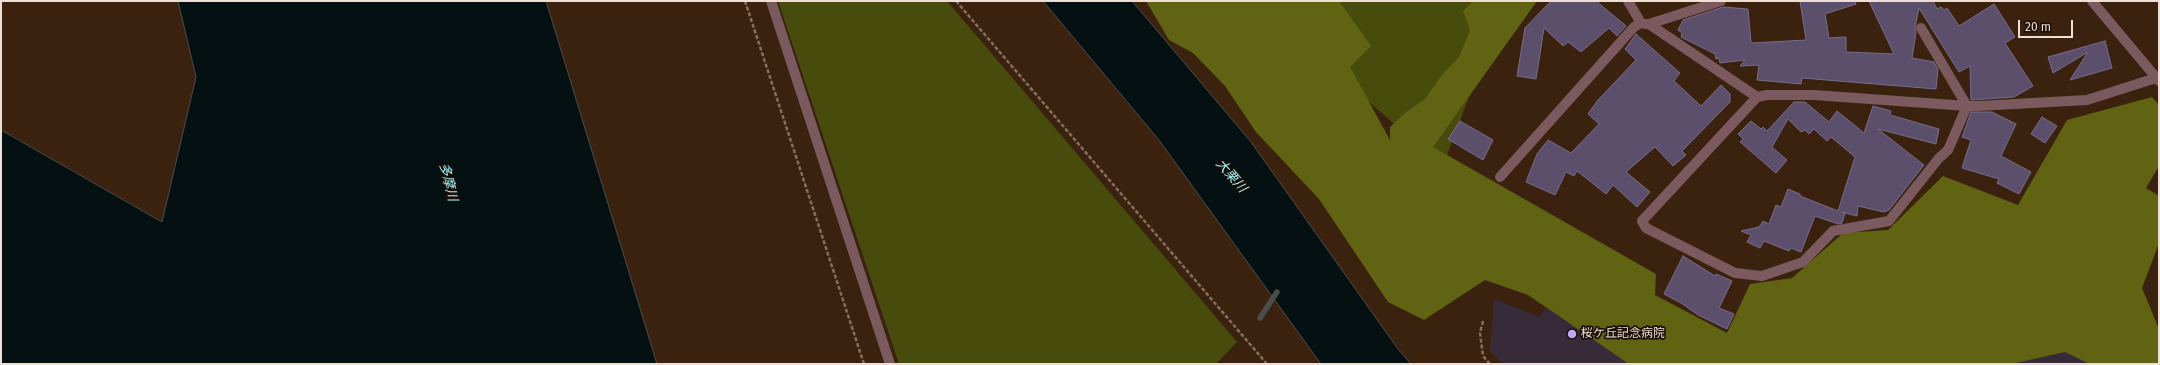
<!DOCTYPE html>
<html>
<head>
<meta charset="utf-8">
<style>
  body { margin:0 }
  #map { position:relative; width:2160px; height:365px; overflow:hidden; background:#3b220f; font-family:"Fira Sans",sans-serif }
  canvas { display:block }
  .frame { position:absolute; inset:0; border:2px solid #efded3; pointer-events:none }
  .scale { position:absolute; left:2018px; top:20px; width:55px; height:18px; box-sizing:border-box; border:2px solid #efded3; border-top:0; padding-left:5px; font-size:12px; line-height:14px; white-space:nowrap; color:#efded3; -webkit-text-stroke:3px #1a0f07; paint-order:stroke }
</style>
</head>
<body>
<div id="map">
<canvas width="2160" height="365"></canvas>
<div class="frame"></div>
<div class="scale">20 m</div>
</div>
<script>
const ctx = document.querySelector('canvas').getContext('2d');
ctx.lineJoin = 'round';
function fill(path, color) { ctx.fillStyle = color; ctx.fill(path, 'evenodd'); }
const poly = rows => new Path2D(rows.map(r => 'M' + r).join(''));
function stroke(path, color, width, dash) { ctx.strokeStyle = color; ctx.lineWidth = width; ctx.lineCap = dash ? 'butt' : 'round'; ctx.setLineDash(dash || []); ctx.stroke(path); }
function write(font, color, halo, rows, align = 'center') {
  ctx.font = font + ' "Fira Sans","Noto Sans JP",sans-serif'; ctx.lineWidth = 3.5; ctx.setLineDash([]); ctx.textBaseline = 'middle'; ctx.strokeStyle = halo; ctx.fillStyle = color; for (const [text, x, y, turn = 0] of rows) {
    ctx.save(); ctx.translate(x, y); ctx.rotate((+turn || 0) * Math.PI / 180); ctx.textAlign = isNaN(turn) ? turn : align; if (halo) ctx.strokeText(text, 0, 0); ctx.fillText(text, 0, 0); ctx.restore();
  }
}
const medical = poly([
  [1557,288,1714,364,1503,364,1490,351,1494,299,1540,317],
  [2099,344,2159,355,2159,364,1919,364]
]);
const green = poly([
  [778,1,947,1,1237,342,1216,364,899,364],
  [1252,1,1505,1,1443,166]
]);
const forest = poly([
  [1146,1,1339,1,1371,46,1350,67,1390,140,1390,127,1406,112,1425,99,1441,76,1459,57,1470,30,1463,11,1473,1,1537,1,1433,147,1656,274,1655,295,1727,333,1750,284,1792,278,1843,233,1888,230,1943,176,2018,205,2067,120,2152,97,2159,105,2159,166,2146,188,2159,196,2159,243,2142,288,2159,329,2159,364,2090,364,2065,352,2011,364,1629,364,1528,295,1485,280,1424,320,1388,302,1319,199,1256,132,1225,86,1193,53,1169,40]
]);
const water = poly([
  [178,1,546,1,657,364,1,364,1,130,162,222,196,77,178,1],
  [1043,1,1132,1,1251,142,1398,349,1411,364,1321,364,1159,140,1043,1]
]);
const stream = poly([
  [1260,318,1277,292]
]);
const building = poly([
  [1551,1,1596,1,1626,26,1617,36,1609,28,1581,52,1568,42,1563,46,1544,28,1536,79,1517,76,1525,28,1551,1],
  [1800,1,1855,1,1856,4,1825,14,1829,38,1846,37,1846,52,1894,54,1869,1,1933,1,1937,9,1941,7,1944,10,1947,8,1959,26,1994,4,2015,37,2005,43,2033,86,2014,97,1971,100,1970,66,1959,72,1919,8,1915,28,1916,32,1912,58,1934,62,1938,69,1936,89,1802,78,1801,84,1757,80,1759,65,1740,66,1745,60,1720,63,1719,58,1716,59,1715,54,1681,37,1682,33,1678,30,1683,20,1723,7,1748,9,1751,43,1806,40,1800,1],
  [1636,34,1680,73,1674,81,1701,106,1721,85,1730,94,1730,102,1682,151,1686,155,1673,166,1655,147,1626,172,1650,192,1637,207,1613,185,1606,194,1577,171,1574,176,1566,172,1555,195,1526,182,1537,154,1548,140,1571,153,1599,124,1588,114,1598,100,1636,60,1625,49,1636,34],
  [2105,41,2112,68,2070,80,2088,52,2053,73,2048,57,2105,41],
  [1794,102,1805,102,1829,122,1837,111,1864,133,1873,106,1891,111,1890,115,1939,129,1936,144,1878,129,1924,165,1889,210,1884,212,1858,206,1857,216,1841,212,1845,213,1842,223,1838,224,1815,216,1801,252,1791,248,1789,251,1764,241,1760,248,1747,242,1751,235,1741,231,1759,227,1763,221,1769,224,1776,205,1781,207,1788,189,1800,194,1800,196,1838,211,1855,157,1831,137,1827,141,1814,129,1809,134,1805,130,1801,132,1788,119,1772,147,1787,160,1776,173,1740,142,1743,139,1738,134,1751,121,1761,129,1763,127,1767,131,1794,102],
  [1971,112,1992,112,2016,124,2001,156,2031,172,2019,194,1997,183,1999,179,1962,168,1971,140,1962,137,1971,112],
  [2042,117,2057,126,2045,143,2031,134,2042,117],
  [1460,121,1493,140,1483,160,1448,139,1460,121],
  [1683,256,1715,276,1716,274,1732,281,1719,308,1734,314,1727,329,1698,315,1681,303,1664,294,1683,256]
]);
const path = poly([
  [745,1,864,364],
  [956,1,1267,364],
  [1483,321,1480,333,1483,356,1490,364]
]);
const minor = poly([
  [771,1,890,364],
  [1628,1,1641,23],
  [2092,1,2159,81],
  [1645,24,1649,24,1721,1],
  [1649,24,1757,97],
  [1921,28,1967,106,1948,150,1939,158,1889,221,1833,231,1803,262,1762,276,1735,273,1646,228,1642,221,1757,97,1767,95,1814,95,1967,106,1978,106,2087,100,2156,78],
  [1500,177,1634,27,1641,23]
]);
const markers = [
  [1572,334,5,"#bea9f5"]
];
const poiNames = [
  ["桜ケ丘記念病院",1581,334]
];
const waterNames = [
  ["大栗川",1231,176,49],
  ["多摩川",448,182,76]
];
fill(medical, '#382b39');
fill(green, '#474b0c');
fill(forest, '#5f6312');
fill(water, '#041011');
stroke(water, '#4a4e4b', 1);
stroke(stream, '#4a4e4b', 5.5);
fill(building, '#5c4f6b');
stroke(building, '#796c8a', 1);
stroke(path, '#846e5e', 2.5, [4, 2]);
stroke(minor, '#7b5a5f', 10);
for (const [x, y, r, color] of markers) { const dot = new Path2D(); dot.arc(x, y, r, 0, 2 * Math.PI); ctx.fillStyle = color; ctx.fill(dot); stroke(dot, '#1a0f07', 1.5); }
write('12px', '#efded3', '#1a0f07', poiNames, 'left');
write('italic 13px', '#a4f3f9', '#1a0f07', waterNames);
</script>
</body>
</html>
